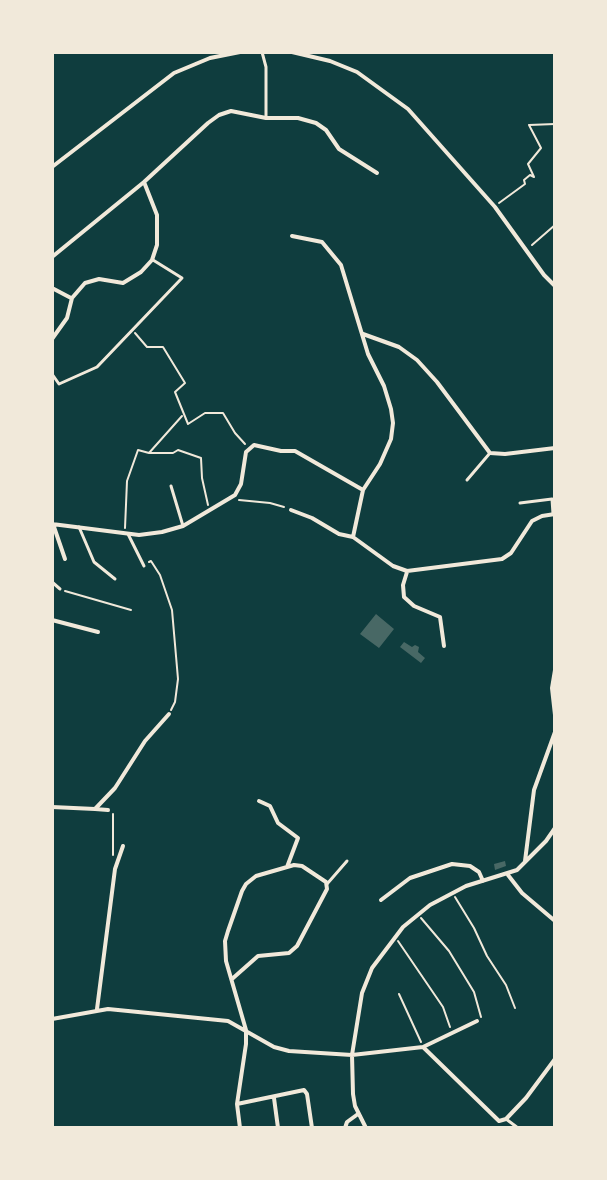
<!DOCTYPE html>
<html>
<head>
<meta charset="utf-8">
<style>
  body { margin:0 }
  #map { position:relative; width:607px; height:1180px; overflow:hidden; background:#0f3d3e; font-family:"DejaVu Sans",sans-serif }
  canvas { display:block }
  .frame { position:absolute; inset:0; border:54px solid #f1e9da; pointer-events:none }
</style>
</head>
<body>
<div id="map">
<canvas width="607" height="1180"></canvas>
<div class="frame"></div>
</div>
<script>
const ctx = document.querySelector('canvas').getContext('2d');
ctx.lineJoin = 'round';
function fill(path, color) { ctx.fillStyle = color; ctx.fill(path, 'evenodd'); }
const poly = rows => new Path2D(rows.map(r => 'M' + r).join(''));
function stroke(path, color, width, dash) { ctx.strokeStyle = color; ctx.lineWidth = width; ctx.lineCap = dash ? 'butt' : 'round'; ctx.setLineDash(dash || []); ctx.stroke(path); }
const building = poly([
  [376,614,394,629,379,648,360,634],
  [404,642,412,647,415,645,419,647,418,652,425,658,421,663,400,647],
  [505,861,506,866,495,870,494,864]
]);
const path = poly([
  [499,203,525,184,524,180,530,175,534,177,528,164,541,148,529,125,555,124],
  [532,245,555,225],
  [135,333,147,347,163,347,185,383,175,392,188,424,205,413,223,413,235,433,245,444],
  [150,453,173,453,178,450,201,458,202,478,208,505],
  [239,500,270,503,284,507],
  [125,528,127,481,138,450,149,453,182,416],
  [149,562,151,561,160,575,172,610,178,679,175,702,171,710],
  [65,591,131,610],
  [113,855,113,814],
  [455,897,474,928,487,956,506,985,515,1008],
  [421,918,449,951,474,992,481,1017],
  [398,941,443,1007,450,1027],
  [399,994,421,1042]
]);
const pedestrian = poly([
  [262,52,266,67,266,118],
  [52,374,59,384,97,367,182,278,153,260],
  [467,480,490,453],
  [171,486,183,526],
  [520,503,552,499,553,514],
  [79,527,94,562,115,579],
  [128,534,144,566],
  [52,582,60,589],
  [327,884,347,861],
  [506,1119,518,1128]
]);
const minor = poly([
  [292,52,330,61,357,72,408,109,495,207,544,275,555,286],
  [52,167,174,73,210,58,240,52],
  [292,236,322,242,341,265,368,354,384,386,391,409,393,423,391,439,380,464,363,490,353,537],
  [52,257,144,182,208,123,219,115,231,111,266,118,298,118,316,123,326,130,339,149,377,173],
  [52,288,71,298],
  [363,334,399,347,417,360,437,382,490,453,505,454,555,448],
  [52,339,67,318,72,298,85,283,99,279,123,283,141,272,152,260,157,245,157,215,144,182],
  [291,510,312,518,339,534,353,537,393,566,407,571,502,559,511,553,532,521,542,516,555,514],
  [52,524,139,535,162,532,183,526,235,495,241,484,246,452,254,445,281,451,295,451,363,490],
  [53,524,65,559],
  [407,572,403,585,404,597,414,606,440,617,444,646],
  [52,620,98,632],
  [555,670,552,688,555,715],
  [259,801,270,806,278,823,298,838,287,867],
  [52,807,95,809,115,788,145,741,169,714],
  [95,809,108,810],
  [525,861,534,790,555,732],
  [508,875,522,893,555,921],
  [381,900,410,878,452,864,470,866,479,872,483,881],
  [232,979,258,956,289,953,297,946,327,889,326,882,302,866,294,865,256,876,246,884,242,891,228,931,225,941,226,961,246,1030,246,1044,237,1104,240,1128],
  [97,1009,115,869,123,846],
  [52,1019,108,1009,228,1021,274,1047,289,1051,352,1055,423,1047,477,1021],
  [423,1047,499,1121,506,1119,526,1098,555,1059],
  [274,1098,278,1128],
  [237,1104,304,1090,307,1094,312,1128],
  [345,1128,347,1122,358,1114],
  [366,1128,355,1106,353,1094,352,1055,362,993,372,968,403,927,430,905,466,886,517,870,546,841,555,828]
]);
fill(building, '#486865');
stroke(path, '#f1e9da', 2);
stroke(pedestrian, '#f1e9da', 3);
stroke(minor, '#f1e9da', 4);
</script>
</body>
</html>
